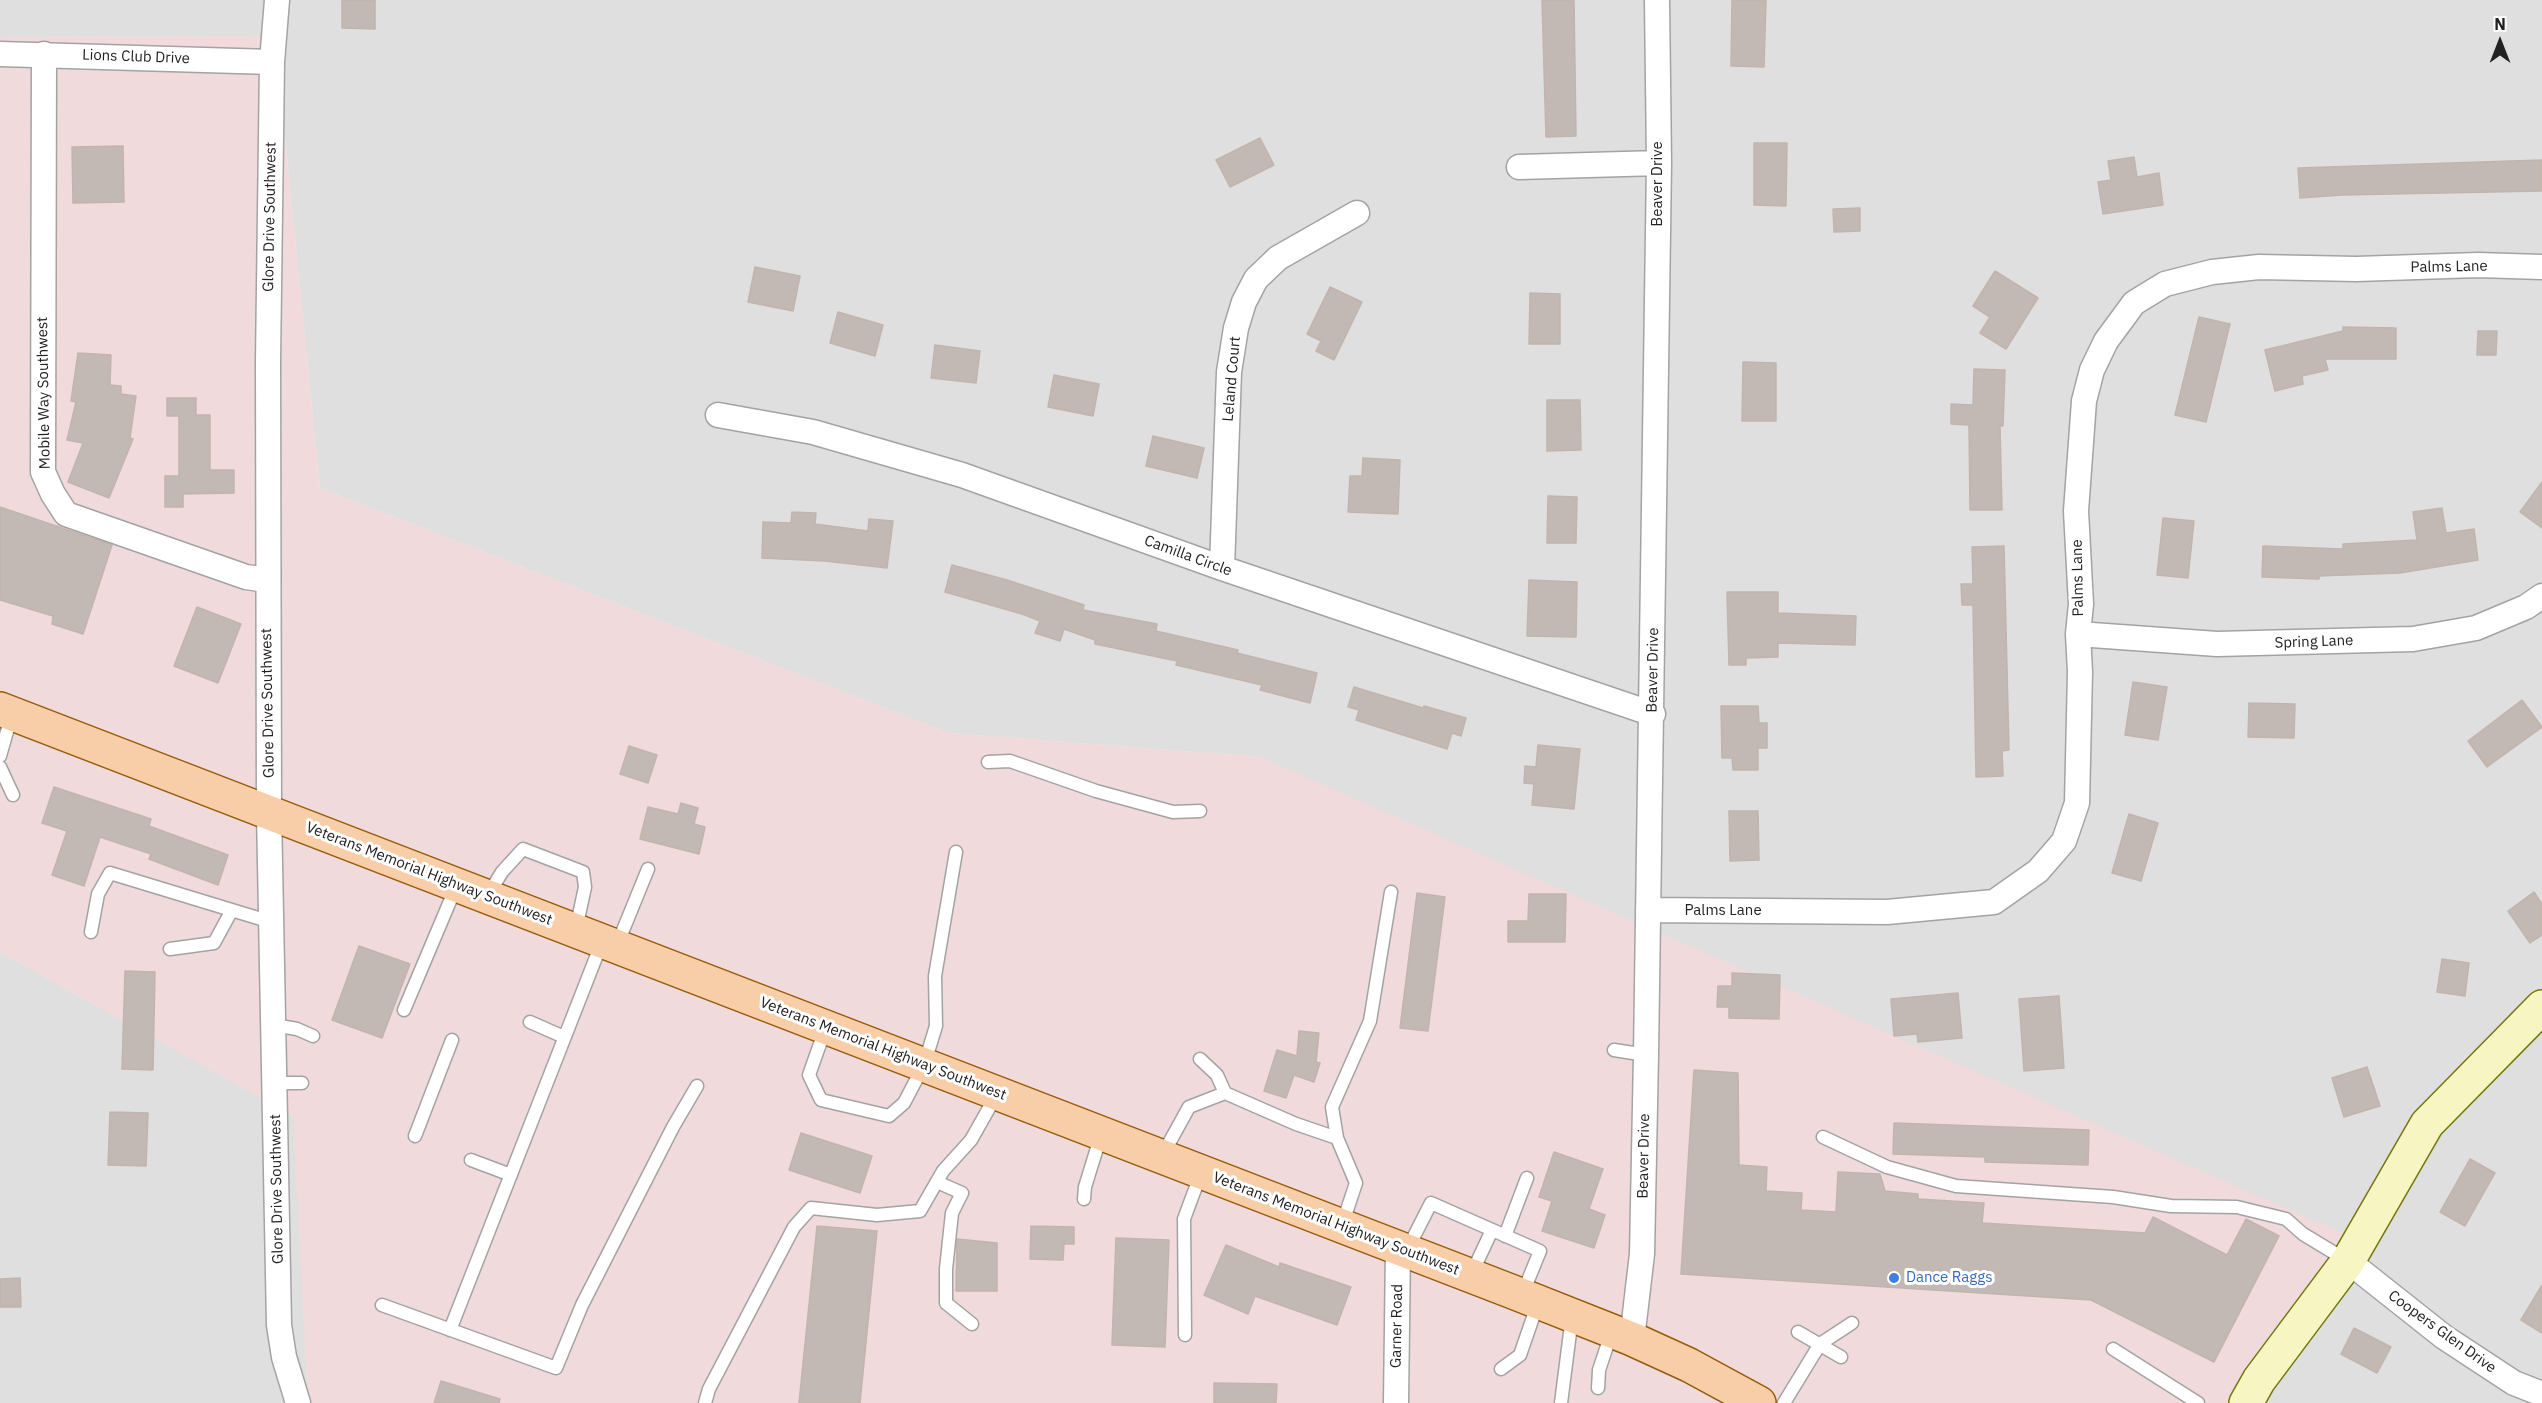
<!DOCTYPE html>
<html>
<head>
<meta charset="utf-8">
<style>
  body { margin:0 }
  #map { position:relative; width:2542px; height:1403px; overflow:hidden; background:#f1eee9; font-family:"IBM Plex Sans",sans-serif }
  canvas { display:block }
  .north { position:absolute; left:2470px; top:12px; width:60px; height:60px; -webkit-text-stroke:4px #fff; paint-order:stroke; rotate:0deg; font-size:16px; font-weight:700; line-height:24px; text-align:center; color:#222 }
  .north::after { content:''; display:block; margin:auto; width:21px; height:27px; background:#222; clip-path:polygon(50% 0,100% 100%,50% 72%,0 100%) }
</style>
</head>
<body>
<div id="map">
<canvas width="2542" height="1403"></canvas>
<div class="north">N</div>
</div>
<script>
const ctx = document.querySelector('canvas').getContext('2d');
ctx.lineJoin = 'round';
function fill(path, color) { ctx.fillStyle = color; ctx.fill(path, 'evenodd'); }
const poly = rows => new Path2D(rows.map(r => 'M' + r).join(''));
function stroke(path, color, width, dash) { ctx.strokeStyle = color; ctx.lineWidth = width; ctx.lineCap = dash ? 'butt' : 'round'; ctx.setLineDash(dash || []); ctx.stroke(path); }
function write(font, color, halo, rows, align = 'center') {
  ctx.font = font + ' "IBM Plex Sans",sans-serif'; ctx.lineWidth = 6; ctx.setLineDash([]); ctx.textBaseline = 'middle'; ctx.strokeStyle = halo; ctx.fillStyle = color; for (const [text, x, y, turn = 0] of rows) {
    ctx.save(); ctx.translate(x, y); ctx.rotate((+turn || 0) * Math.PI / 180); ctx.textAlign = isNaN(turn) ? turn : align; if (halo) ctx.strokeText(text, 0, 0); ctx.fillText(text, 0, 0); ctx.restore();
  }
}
const residential = poly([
  [0,0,2542,0,2542,1403,2251,1403,1260,757,949,733,320,488,275,36,0,37],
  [0,952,294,1116,308,1403,0,1403]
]);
const commercial = poly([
  [275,36,320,488,949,733,1260,757,2363,1242,2251,1403,308,1403,293,1116,0,952,0,37]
]);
const building = poly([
  [342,0,375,0,375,29,342,28,342,0],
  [1542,0,1574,0,1576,136,1546,137,1542,0],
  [1732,0,1766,0,1764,67,1731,66,1732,0],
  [1260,138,1274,165,1230,187,1216,160,1260,138],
  [1754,143,1787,143,1786,206,1754,205,1754,143],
  [123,146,124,202,73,203,72,147,123,146],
  [2134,157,2137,177,2159,173,2163,205,2103,214,2098,182,2111,180,2108,161,2134,157],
  [2542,160,2542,191,2342,195,2300,198,2298,168,2542,160],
  [1860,208,1860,231,1834,232,1833,209,1860,208],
  [755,267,800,276,793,311,748,302,755,267],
  [1995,271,2038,298,2006,349,1980,333,1990,317,1973,306,1995,271],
  [1330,287,1362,302,1334,360,1316,351,1321,341,1307,334,1330,287],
  [1530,293,1560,294,1560,344,1529,344,1530,293],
  [838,312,883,325,875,356,830,343,838,312],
  [2199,317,2230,324,2206,422,2175,415,2199,317],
  [2343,327,2396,328,2396,359,2325,359,2328,370,2302,376,2303,384,2275,391,2265,350,2343,331,2343,327],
  [2478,331,2497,331,2496,355,2477,355,2478,331],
  [935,345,980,351,976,383,931,378,935,345],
  [78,353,111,355,110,385,121,386,121,394,136,396,130,438,133,439,109,498,68,482,83,443,67,440,76,402,71,401,78,353],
  [1743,362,1776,363,1776,421,1742,421,1743,362],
  [1974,369,2005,370,2003,426,2000,426,2002,510,1970,510,1969,425,1951,424,1951,404,1973,405,1974,369],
  [1054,375,1099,384,1093,416,1048,407,1054,375],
  [167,398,196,398,196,415,210,415,210,470,234,470,234,493,183,494,183,507,165,507,165,476,179,476,179,416,167,416,167,398],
  [1547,400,1580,400,1581,450,1547,451,1547,400],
  [1153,436,1204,448,1197,478,1146,466,1153,436],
  [1363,458,1400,460,1398,514,1348,512,1350,476,1362,476,1363,458],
  [2542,482,2542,528,2520,512,2542,482],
  [1548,496,1577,497,1576,543,1547,543,1548,496],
  [0,507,112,545,83,634,52,624,53,616,0,600,0,507],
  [2442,508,2446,533,2474,529,2478,560,2400,573,2319,576,2319,579,2262,577,2263,546,2343,549,2343,544,2417,540,2413,512,2442,508],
  [792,512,816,513,815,524,868,531,869,519,893,521,887,568,825,561,762,558,763,522,791,523,792,512],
  [2163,518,2194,521,2188,578,2157,575,2163,518],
  [2004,546,2009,750,2002,751,2003,776,1976,777,1973,605,1962,605,1961,584,1973,584,1972,547,2004,546],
  [952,565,1007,580,1084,605,1083,610,1157,624,1156,631,1238,650,1237,653,1317,673,1310,703,1260,690,1262,685,1176,665,1177,661,1095,644,1095,640,1064,629,1060,641,1035,633,1040,621,1022,614,945,592,952,565],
  [1529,580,1577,582,1576,637,1527,636,1529,580],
  [1727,592,1778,592,1778,613,1856,616,1855,645,1778,643,1778,657,1746,658,1746,665,1729,665,1727,592],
  [197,607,241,624,218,683,174,666,197,607],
  [2133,682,2167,687,2158,740,2125,735,2133,682],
  [1354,687,1423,708,1424,706,1466,718,1461,736,1452,733,1447,749,1356,720,1359,710,1348,707,1354,687],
  [2522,700,2542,727,2487,767,2468,741,2522,700],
  [2249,703,2295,704,2294,738,2248,737,2249,703],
  [1721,706,1758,706,1759,723,1767,723,1767,748,1758,748,1758,770,1733,770,1732,758,1722,758,1721,706],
  [1538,745,1580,749,1574,809,1532,805,1534,784,1524,783,1525,766,1536,767,1538,745],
  [629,746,657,755,648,783,620,774,629,746],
  [54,787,151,819,149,826,228,855,218,885,149,859,151,854,100,837,84,886,52,875,67,831,42,823,54,787],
  [681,803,698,808,694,824,705,827,699,854,640,839,648,807,678,814,681,803],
  [1729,811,1758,811,1759,860,1730,861,1729,811],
  [2129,814,2158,823,2141,881,2112,873,2129,814],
  [2534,892,2542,904,2542,935,2530,943,2508,911,2534,892],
  [1417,893,1445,897,1428,1031,1400,1028,1417,893],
  [1529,894,1566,894,1565,942,1508,942,1508,921,1528,921,1529,894],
  [359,946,410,964,382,1038,332,1020,359,946],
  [2442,959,2469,963,2465,996,2437,992,2442,959],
  [125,971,155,972,153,1070,122,1069,125,971],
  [1732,973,1780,975,1779,1019,1729,1018,1729,1007,1717,1007,1718,986,1732,986,1732,973],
  [1958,993,1962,1038,1918,1042,1917,1034,1894,1036,1891,999,1958,993],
  [2059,996,2064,1068,2024,1071,2019,999,2059,996],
  [1299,1031,1319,1033,1316,1062,1320,1063,1314,1082,1294,1075,1286,1098,1264,1091,1277,1050,1297,1056,1299,1031],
  [2367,1067,2380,1106,2344,1117,2332,1078,2367,1067],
  [1694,1070,1738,1073,1739,1165,1767,1167,1766,1191,1802,1193,1801,1210,1836,1212,1838,1172,1880,1174,1885,1191,1918,1194,1918,1199,1984,1203,1982,1223,2145,1233,2153,1217,2227,1255,2246,1219,2279,1236,2214,1362,2091,1300,1681,1274,1694,1070],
  [110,1112,148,1113,146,1166,108,1165,110,1112],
  [1894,1123,2089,1130,2088,1165,1985,1162,1985,1157,1893,1154,1894,1123],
  [801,1133,872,1156,860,1193,789,1170,801,1133],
  [1554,1152,1603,1169,1589,1209,1605,1215,1594,1248,1542,1231,1552,1201,1539,1197,1554,1152],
  [2470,1159,2495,1173,2465,1226,2440,1212,2470,1159],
  [817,1226,877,1231,860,1403,799,1403,817,1226],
  [1031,1226,1074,1227,1074,1244,1064,1244,1063,1260,1030,1259,1031,1226],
  [1116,1238,1169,1240,1165,1347,1112,1345,1116,1238],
  [957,1239,997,1243,997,1291,956,1291,957,1239],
  [1226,1245,1279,1267,1280,1263,1351,1287,1337,1325,1255,1296,1248,1314,1204,1295,1226,1245],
  [20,1278,21,1307,0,1307,0,1279,20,1278],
  [2542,1285,2542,1333,2521,1320,2542,1285],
  [2354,1328,2391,1347,2377,1373,2341,1354,2354,1328],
  [441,1381,500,1399,499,1403,434,1403,441,1381],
  [1214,1383,1277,1384,1276,1403,1214,1403,1214,1383]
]);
const lane = poly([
  [0,756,12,714],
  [988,762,1010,761,1096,791,1173,812,1200,811],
  [0,767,13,795],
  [488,895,502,872,523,849,583,872,585,887,576,929],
  [91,932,98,894,110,873,271,922],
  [617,945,648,869],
  [170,949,214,943,232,910],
  [404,1010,456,887],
  [530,1022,564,1037],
  [274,1025,297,1029,313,1036],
  [826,1027,809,1075,821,1100,889,1116,904,1103,924,1065,936,1026,935,976,956,852],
  [1614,1050,1646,1055],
  [1200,1059,1217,1075,1225,1093],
  [276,1083,302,1083],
  [415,1136,452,1040],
  [1823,1137,1887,1167,1956,1186,2113,1197,2171,1206,2237,1207,2286,1219,2303,1234,2346,1260],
  [1337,1138,1332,1107,1370,1021,1391,892],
  [1163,1154,1189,1107,1225,1093,1296,1124,1337,1138,1356,1183,1342,1225],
  [471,1160,511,1175],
  [937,1182,962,1193,952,1213,946,1269,946,1303,972,1324],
  [1084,1199,1085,1187,1101,1135],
  [1505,1236,1527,1178],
  [1407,1250,1431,1203,1540,1251,1522,1295],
  [1471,1275,1492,1230],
  [382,1305,556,1368,582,1305,673,1127,697,1086],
  [450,1330,602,942],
  [1798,1332,1841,1357],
  [1185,1335,1184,1219,1201,1173],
  [2113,1349,2198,1403],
  [1501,1369,1520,1355,1538,1303],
  [1598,1388,1599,1370,1612,1331],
  [705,1403,709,1389,794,1227,811,1208,877,1215,920,1211,943,1171,971,1140,997,1094],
  [1561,1403,1572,1317],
  [1784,1403,1820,1344,1852,1323]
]);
const street = poly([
  [277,0,272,62,268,362,269,812,279,1325,284,1357,298,1403],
  [0,54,272,62],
  [44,54,43,472,53,494,66,514,246,577,267,580],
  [1519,167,1659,163],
  [718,415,813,432,962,475,1222,568,1653,714],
  [1222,568,1229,372,1236,328,1244,302,1256,279,1278,258,1357,213],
  [2078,634,2217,644,2413,639,2476,628,2526,607,2542,596],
  [1648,910,1887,912,1994,902,2038,871,2064,841,2077,803,2080,672,2078,634,2081,604,2076,511,2084,401,2092,370,2106,341,2134,303,2165,284,2212,272,2259,267,2356,269,2478,265,2542,267],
  [2348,1261,2444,1337,2514,1383,2542,1394],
  [1632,1339,1642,1254,1646,1055,1659,163,1657,0],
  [1396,1403,1398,1248]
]);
const secondary = poly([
  [2246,1403,2259,1380,2348,1261,2427,1124,2542,1007]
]);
const primary = poly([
  [0,709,1513,1292,1632,1339,1689,1365,1759,1403]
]);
const markers = [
  [1894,1278,6,"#3f7fe0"]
];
const streetNames = [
  ["Lions Club Drive",136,57,2],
  ["Beaver Drive",1658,184,-90],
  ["Glore Drive Southwest",270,217,-89],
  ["Palms Lane",2449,267,-1],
  ["Leland Court",1232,379,-85],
  ["Mobile Way Southwest",44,393,-91],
  ["Camilla Circle",1188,556,20],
  ["Palms Lane",2078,578,-91],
  ["Spring Lane",2314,642,-2],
  ["Beaver Drive",1653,670,-89],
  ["Glore Drive Southwest",268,703,-91],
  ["Veterans Memorial Highway Southwest",429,874,21],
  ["Palms Lane",1723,911],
  ["Veterans Memorial Highway Southwest",883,1049,21],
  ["Beaver Drive",1644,1156,-89],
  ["Glore Drive Southwest",277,1189,-91],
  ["Veterans Memorial Highway Southwest",1336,1224,21],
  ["Garner Road",1397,1326,-89],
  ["Coopers Glen Drive",2442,1332,36]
];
const shopNames = [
  ["Dance Raggs",1906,1278]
];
fill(residential, '#e0dfdf');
fill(commercial, '#f0dadb');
fill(building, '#c2b9b5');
stroke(building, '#c2b4ac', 1.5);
stroke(lane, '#a3a3a3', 15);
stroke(street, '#a3a3a3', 27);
stroke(secondary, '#74760c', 36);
stroke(primary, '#965b09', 36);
stroke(lane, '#fff', 12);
stroke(street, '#fff', 24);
stroke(secondary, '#f7f5c2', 33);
stroke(primary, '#f7cea8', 33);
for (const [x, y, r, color] of markers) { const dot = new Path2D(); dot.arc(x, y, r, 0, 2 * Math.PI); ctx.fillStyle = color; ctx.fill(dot); stroke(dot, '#fff', 2); }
write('15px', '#222', '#fff', streetNames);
write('15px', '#366cbe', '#fff', shopNames, 'left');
</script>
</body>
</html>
